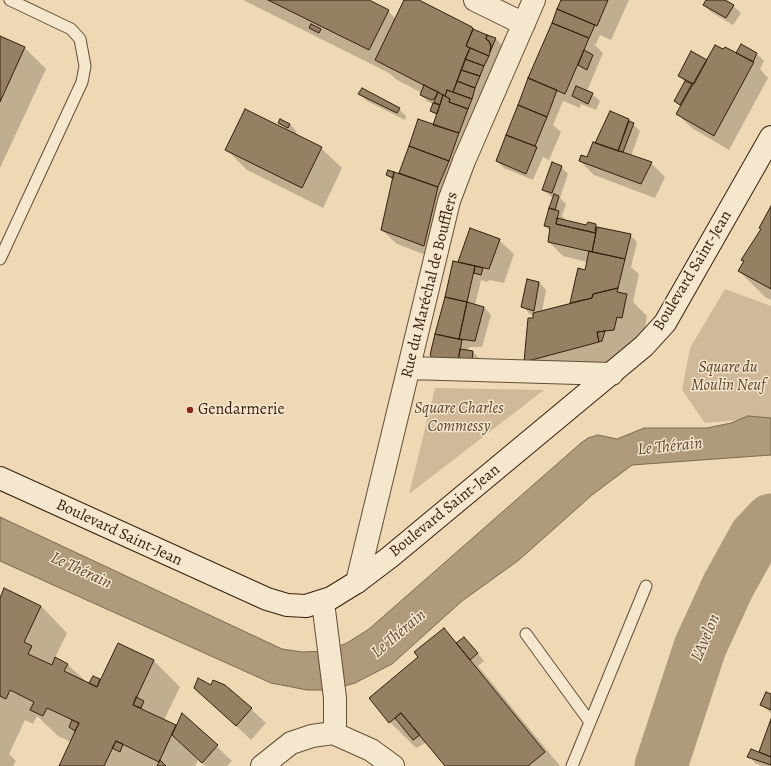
<!DOCTYPE html>
<html>
<head>
<meta charset="utf-8">
<style>
  body { margin:0 }
  canvas { display:block; background:#efd9b4 }
</style>
</head>
<body>
<canvas width="771" height="766"></canvas>
<script>
const ctx = document.querySelector('canvas').getContext('2d');
ctx.lineJoin = 'round';
function fill(path, color) { ctx.fillStyle = color; ctx.fill(path, 'evenodd'); }
const poly = rows => new Path2D(rows.map(r => 'M' + r).join(''));
function stroke(path, color, width, dash) { ctx.strokeStyle = color; ctx.lineWidth = width; ctx.lineCap = dash ? 'butt' : 'round'; ctx.setLineDash(dash || []); ctx.stroke(path); }
function write(font, color, halo, rows, align = 'center') {
  ctx.font = font + ' Alegreya,serif'; ctx.lineWidth = 3; ctx.setLineDash([]); ctx.textBaseline = 'middle'; ctx.strokeStyle = halo; ctx.fillStyle = color; for (const [text, x, y, turn = 0] of rows) {
    ctx.save(); ctx.translate(x, y); ctx.rotate((+turn || 0) * Math.PI / 180); ctx.textAlign = isNaN(turn) ? turn : align; if (halo) ctx.strokeText(text, 0, 0); ctx.fillText(text, 0, 0); ctx.restore();
  }
}
const green = poly([
  [725,289,771,306,771,417,705,423,682,390,690,348],
  [435,388,544,390,409,494]
]);
const water = poly([
  [748,416,771,418,771,455,632,465,592,495,519,560,462,601,392,664,355,683,330,690,307,690,271,683,0,561,0,517,282,649,303,652,327,651,347,643,369,629,581,443,588,438,598,435,617,439,644,428,707,428,731,423,748,416]
]);
const shadow = poly([
  [243,0,367,0,388,11,396,19,406,0,417,0,475,31,496,39,503,46,439,260,397,244,382,230,393,181,388,175,400,175,419,120,434,125,437,116,432,111,434,104,428,102,421,95,422,93,397,80,389,73],
  [562,0,629,0,611,40,600,35,596,44,593,43,603,53,587,91,592,94,600,101,596,110,581,104,580,108,563,101,553,125,561,132,549,160,543,157,533,180,504,168,497,161],
  [707,0,722,0,733,6,741,13,733,25,711,12,704,5],
  [0,37,25,48,46,69,0,168],
  [741,45,757,54,764,61,760,69,768,78,729,150,692,128,677,114,681,107,675,101,685,82,679,76,707,61,736,54],
  [360,94,399,109,406,116,405,120,367,101],
  [611,113,633,124,640,131,631,156,651,163,665,177,655,198,594,175,580,161,588,159,599,146],
  [281,120,290,124,297,132,295,135,321,148,342,168,323,208,247,170,226,149,287,130,279,123],
  [561,167,568,174,560,198,566,204,562,216,568,222,587,226,589,223,596,225,599,228,630,235,637,242,631,267,639,274,633,302,647,316,643,339,635,351,618,353,619,363,546,382,525,361,534,316,530,314,523,307,528,280,539,282,546,290,542,312,571,304,579,270,585,271,587,262,563,256,549,242,550,231,545,226,553,198,543,190],
  [771,208,771,300,765,297,739,271,744,262,742,260,762,229],
  [499,240,514,254,504,283,489,280,488,282,481,280,475,305,484,307,491,315,482,347,469,347,468,351,472,351,480,359,478,368,431,355,454,262,461,264,459,262],
  [0,600,41,606,67,633,55,658,68,665,90,685,93,677,101,681,118,644,154,661,180,687,164,720,177,726,182,714,232,761,227,766,205,766,198,760,195,766,60,766,71,742,58,736,37,716,33,724,25,720,9,754,16,761,13,766,0,766],
  [444,630,457,643,471,645,484,661,478,666,560,766,446,766,427,742,416,748,390,722,419,657],
  [195,687,251,709,266,723,251,740],
  [771,695,771,713,762,705],
  [771,722,771,766,763,766,756,764,749,756,760,753]
]);
const river = poly([
  [661,766,700,647,728,586,755,537,771,520]
]);
const building = poly([
  [268,0,369,0,389,10,369,50,268,0],
  [404,0,419,0,472,27,473,29,466,46,470,48,453,92,447,90,445,96,375,60,404,0],
  [561,0,608,0,597,26,557,9,561,0],
  [706,0,725,0,734,5,726,18,703,5,706,0],
  [557,9,595,25,589,38,552,23,557,9],
  [552,23,589,38,565,94,528,78,552,23],
  [311,24,321,29,319,33,309,28,311,24],
  [473,29,487,35,486,39,489,41,491,47,489,56,466,46,473,29],
  [487,35,496,38,490,52,491,44,486,39,487,35],
  [0,36,25,47,0,102,0,36],
  [741,44,757,53,753,62,736,53,741,44],
  [715,45,723,49,725,47,754,62,714,136,676,114,715,45],
  [470,48,489,56,484,66,465,59,470,48],
  [584,50,593,55,587,70,578,65,584,50],
  [691,51,707,60,694,84,678,76,691,51],
  [465,59,484,66,480,76,461,70,465,59],
  [461,70,480,76,475,88,457,81,461,70],
  [528,78,557,90,547,117,518,105,528,78],
  [457,81,475,88,472,99,453,92,457,81],
  [685,81,692,84,680,105,674,101,685,81],
  [424,85,438,92,434,99,432,100,420,95,424,85],
  [576,86,593,93,588,104,572,96,576,86],
  [362,88,400,108,397,113,358,94,362,88],
  [447,90,472,99,468,109,449,102,450,99,445,96,447,90],
  [438,92,443,95,440,105,434,102,438,92],
  [443,95,450,99,449,102,468,109,459,133,433,125,443,95],
  [433,103,440,105,437,114,430,111,433,103],
  [518,105,547,117,535,146,506,135,518,105],
  [245,109,322,147,302,188,225,150,245,109],
  [610,111,629,119,618,151,595,143,610,111],
  [280,119,290,124,288,128,278,123,280,119],
  [418,119,459,133,449,161,409,146,418,119],
  [629,121,634,123,623,152,618,151,629,121],
  [506,135,537,147,526,174,496,161,506,135],
  [593,142,652,162,641,184,579,161,581,155,587,157,593,142],
  [409,146,449,161,438,187,399,173,409,146],
  [552,162,562,166,552,193,542,190,552,162],
  [388,170,394,172,393,178,386,175,388,170],
  [394,172,438,187,424,246,381,230,394,172],
  [554,194,559,196,555,210,549,208,554,194],
  [771,206,771,289,738,271,744,261,741,260,761,229,759,228,771,206],
  [549,208,559,211,556,224,596,233,592,252,548,242,550,227,544,226,549,208],
  [557,218,586,225,588,222,596,224,595,233,556,224,557,218],
  [597,227,631,234,625,259,592,252,597,227],
  [470,228,500,239,489,269,458,262,470,228],
  [589,251,625,259,618,288,593,294,592,298,570,303,578,268,585,270,589,251],
  [453,261,475,266,467,302,445,297,453,261],
  [475,266,483,268,481,275,474,273,475,266],
  [527,279,539,282,534,311,521,307,527,279],
  [618,288,617,292,627,294,622,318,617,317,614,330,597,332,599,342,524,362,528,318,533,318,533,313,592,298,593,294,618,288],
  [445,297,467,302,459,339,435,334,445,297],
  [467,302,484,307,475,341,459,339,467,302],
  [605,331,602,341,599,342,597,332,605,331],
  [435,334,462,340,458,361,436,361,430,355,435,334],
  [460,349,473,351,472,361,458,361,460,349],
  [4,588,41,606,24,642,32,646,28,654,52,665,55,657,68,664,64,671,97,687,118,643,154,660,133,705,176,725,159,762,116,741,104,766,59,766,79,723,47,708,43,716,30,710,34,702,10,690,6,699,0,696,0,598,4,588],
  [444,628,545,752,528,766,445,766,401,713,389,723,369,698,418,657,414,652,444,628],
  [464,637,478,653,470,660,456,643,464,637],
  [93,676,100,679,97,687,89,683,93,676],
  [198,678,211,685,213,680,225,685,252,708,236,726,194,688,198,678],
  [766,692,771,694,771,710,760,705,766,692],
  [136,697,144,701,141,708,133,705,136,697],
  [182,713,218,745,202,763,172,735,182,713],
  [401,713,420,735,413,740,395,718,401,713],
  [771,719,771,757,759,752,771,719],
  [72,720,79,723,75,731,69,727,72,720],
  [116,741,123,744,120,752,112,748,116,741],
  [751,749,771,757,771,765,747,757,751,749],
  [160,760,166,766,157,766,160,760]
]);
const service = poly([
  [0,259,82,82,85,66,80,39,71,29,10,0],
  [526,634,590,722],
  [572,766,646,586]
]);
const minor = poly([
  [475,0,524,24],
  [409,368,612,374],
  [357,582,449,201,464,161,534,0],
  [323,602,335,698,335,724,333,733],
  [262,766,291,743,312,736,333,733,371,750,393,766]
]);
const secondary = poly([
  [0,478,267,599,287,605,306,606,331,598,357,582,390,557,644,346,665,323,771,137]
]);
const markers = [
  [190,410,4,"#8f2418"]
];
const streetNames = [
  ["Boulevard Saint-Jean",693,271,-59],
  ["Rue du Maréchal de Boufflers",430,285,-76],
  ["Boulevard Saint-Jean",445,511,-39],
  ["Boulevard Saint-Jean",119,533,25]
];
const parkNames = [
  ["Square du",728,368],
  ["Moulin Neuf",728,386],
  ["Square Charles",459,409],
  ["Commessy",459,427]
];
const poiNames = [
  ["Gendarmerie",198,410]
];
const waterNames = [
  ["Le Thérain",670,447,-6],
  ["Le Thérain",81,571,25],
  ["Le Thérain",399,634,-40],
  ["L'Avelon",706,638,-67]
];
fill(green, '#cfb998');
fill(water, '#af9a7b');
stroke(water, '#7e694f', 1);
fill(shadow, '#0003');
stroke(river, '#af9a7b', 53);
fill(building, '#958064');
stroke(building, '#341f0d', 1);
stroke(service, '#634e37', 13);
stroke(minor, '#634e37', 24);
stroke(secondary, '#341f0d', 24);
stroke(service, '#f5e6ce', 11);
stroke(minor, '#f5e6ce', 22);
stroke(secondary, '#f5e6ce', 22);
for (const [x, y, r, color] of markers) { const dot = new Path2D(); dot.arc(x, y, r, 0, 2 * Math.PI); ctx.fillStyle = color; ctx.fill(dot); stroke(dot, '#f5e6ce', 1.5); }
write('16px', '#341f0d', '#f5e6ce', streetNames);
write('italic 16px', '#5b4630', '#f5e6ce', parkNames);
write('16px', '#341f0d', '#f5e6ce', poiNames, 'left');
write('italic 17px', '#5f4a34', '#f5e6ce', waterNames);
</script>
</body>
</html>
